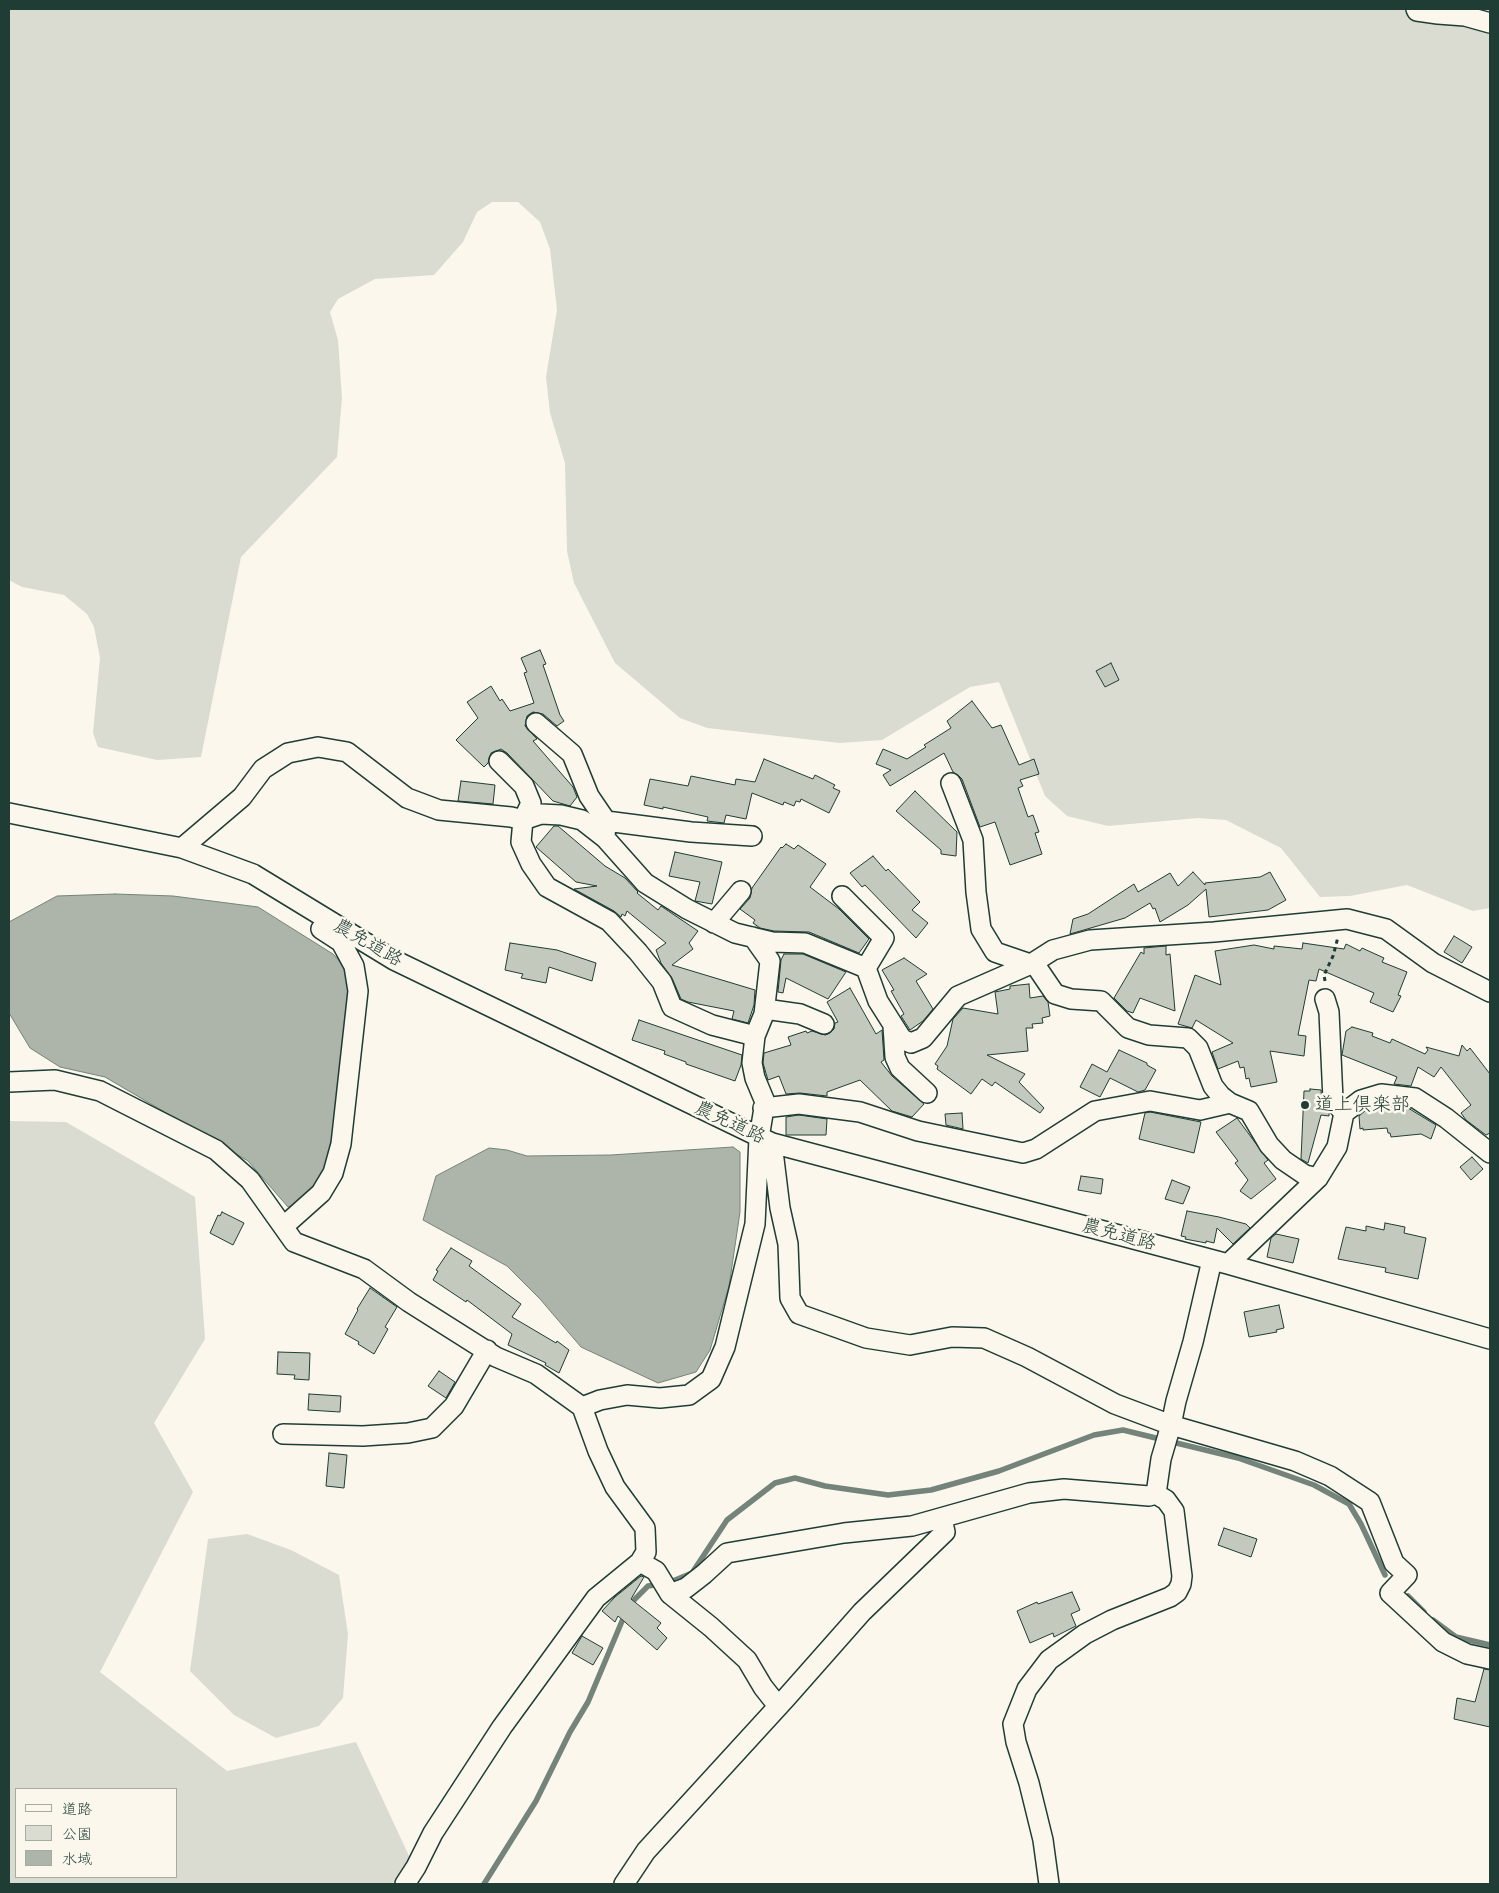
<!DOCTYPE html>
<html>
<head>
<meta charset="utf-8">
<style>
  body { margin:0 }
  #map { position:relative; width:1499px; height:1893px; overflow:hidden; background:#fbf7ec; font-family:"Patrick Hand","Klee One",sans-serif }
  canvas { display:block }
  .frame { position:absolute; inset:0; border:10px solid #1f3d34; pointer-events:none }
  .legend { position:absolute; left:15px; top:1788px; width:162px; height:90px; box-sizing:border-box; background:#fbf7ec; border:1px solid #a3ada2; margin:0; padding:6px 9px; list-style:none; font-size:15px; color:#1f3d34 }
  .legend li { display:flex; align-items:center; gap:10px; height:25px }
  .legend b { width:25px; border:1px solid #a3ada2 }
</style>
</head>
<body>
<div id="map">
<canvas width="1499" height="1893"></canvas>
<div class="frame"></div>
<ul class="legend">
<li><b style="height:6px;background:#fbf7ec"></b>道路</li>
<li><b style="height:14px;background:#dbdcd1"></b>公園</li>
<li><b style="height:14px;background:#adb4aa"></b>水域</li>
</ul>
</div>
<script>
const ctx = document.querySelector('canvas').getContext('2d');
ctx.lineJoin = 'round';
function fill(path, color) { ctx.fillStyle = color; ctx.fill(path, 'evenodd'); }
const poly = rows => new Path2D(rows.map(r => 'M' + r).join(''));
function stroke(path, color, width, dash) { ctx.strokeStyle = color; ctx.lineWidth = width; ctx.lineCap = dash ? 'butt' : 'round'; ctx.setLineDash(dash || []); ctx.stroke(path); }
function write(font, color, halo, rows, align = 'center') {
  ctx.font = font + ' "Patrick Hand","Klee One",sans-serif'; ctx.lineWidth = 5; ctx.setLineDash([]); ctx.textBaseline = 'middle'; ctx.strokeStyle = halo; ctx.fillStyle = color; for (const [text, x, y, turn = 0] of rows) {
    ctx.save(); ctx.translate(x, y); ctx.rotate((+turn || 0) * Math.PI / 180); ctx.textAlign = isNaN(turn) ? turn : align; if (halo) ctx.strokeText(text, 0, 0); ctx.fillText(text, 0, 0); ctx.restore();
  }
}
const green = poly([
  [9,9,1490,9,1490,908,1473,911,1407,885,1350,896,1320,897,1281,848,1226,820,1198,818,1108,826,1067,816,1045,796,999,682,970,687,882,740,840,743,707,728,680,718,615,663,574,583,567,551,565,463,550,413,546,377,557,310,550,249,540,222,518,202,492,202,477,212,463,242,434,275,375,279,338,299,330,312,338,340,342,398,337,457,241,557,201,757,157,760,98,747,93,733,100,658,94,627,87,614,64,595,22,587,9,580],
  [9,1121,66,1122,195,1197,205,1339,154,1423,193,1492,100,1672,227,1771,356,1742,410,1858,392,1884,9,1884],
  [16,1789,176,1789,176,1877,16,1877],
  [247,1534,291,1550,339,1575,348,1634,343,1698,319,1726,276,1738,234,1715,190,1671,208,1539]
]);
const water = poly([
  [115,894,173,896,258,907,333,954,344,966,350,982,331,1165,323,1183,298,1203,288,1207,248,1161,105,1077,60,1067,30,1048,9,1013,9,922,57,896,115,894],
  [733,1147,740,1152,740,1212,729,1286,710,1350,696,1372,658,1383,581,1347,540,1299,507,1266,423,1220,436,1176,489,1148,507,1150,527,1156,611,1155,733,1147]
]);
const stream = poly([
  [1408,1596,1424,1612],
  [630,1606,635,1599,648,1586,668,1583,692,1573,727,1520,775,1483,795,1478,825,1486,888,1495,931,1490,999,1471,1094,1435,1123,1430,1238,1458,1314,1485,1349,1504,1361,1524,1385,1575],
  [1433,1620,1456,1637,1490,1645],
  [484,1884,536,1801,570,1732,588,1702,625,1614]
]);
const building = poly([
  [540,650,546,664,543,665,560,715,564,721,557,726,543,714,533,712,527,716,525,726,537,739,533,741,573,787,577,797,570,806,553,801,507,753,501,749,491,753,488,763,484,767,456,740,478,718,467,702,491,686,500,701,502,699,510,711,534,703,524,673,527,672,521,658,540,650],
  [1111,663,1119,680,1105,687,1096,671,1111,663],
  [972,701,992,728,1001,725,1019,765,1034,759,1039,774,1020,780,1023,786,1018,788,1028,817,1033,815,1039,832,1035,833,1042,854,1010,865,995,822,980,827,962,779,958,775,953,772,944,753,890,786,883,775,891,770,876,764,883,749,907,759,926,747,924,745,951,728,947,721,972,701],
  [764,759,813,779,815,775,835,785,833,788,840,791,829,813,801,799,800,802,796,801,794,806,784,802,783,805,752,793,746,819,726,815,724,823,707,821,708,817,663,807,663,809,644,805,650,779,688,786,691,776,735,785,736,779,755,782,764,759],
  [461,781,495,785,493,804,458,801,461,781],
  [915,791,957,832,956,856,941,854,941,850,896,811,915,791],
  [554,826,558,826,605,866,625,878,638,892,637,893,658,910,661,906,698,931,689,943,693,949,672,965,755,990,754,1005,748,1023,732,1019,734,1011,688,1002,681,999,672,978,661,963,656,950,666,943,627,911,625,916,622,914,621,917,614,911,574,889,597,886,576,882,536,847,554,826],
  [786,844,794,849,798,845,826,864,810,887,839,909,869,939,859,953,809,932,774,931,760,928,753,923,755,920,740,909,750,898,752,888,781,847,782,848,786,844],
  [675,852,722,862,712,904,695,901,700,882,669,876,675,852],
  [873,856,886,871,888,869,920,902,912,910,928,923,916,938,865,885,862,887,850,873,873,856],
  [1193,872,1205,885,1205,883,1260,877,1270,872,1286,900,1268,910,1209,917,1206,889,1188,905,1160,922,1155,908,1153,909,1150,903,1125,918,1070,934,1073,919,1088,914,1134,884,1138,892,1170,873,1178,886,1193,872],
  [1454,936,1472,947,1462,963,1444,952,1454,936],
  [510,943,557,950,596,963,592,981,549,967,546,983,521,978,523,974,505,970,510,943],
  [1303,943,1344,949,1346,944,1360,951,1362,948,1384,958,1382,962,1407,972,1398,995,1401,996,1393,1012,1370,1002,1374,993,1319,969,1316,981,1309,980,1298,1035,1306,1036,1304,1056,1270,1051,1277,1082,1251,1087,1249,1078,1246,1079,1244,1067,1240,1068,1238,1061,1218,1069,1212,1052,1233,1043,1196,1020,1192,1028,1178,1024,1195,975,1221,985,1215,951,1254,945,1274,949,1274,946,1302,949,1303,943],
  [1166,946,1166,955,1170,954,1175,1011,1140,998,1133,1013,1127,1011,1114,998,1141,952,1144,954,1144,948,1166,946],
  [784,954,803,954,846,972,828,999,786,978,783,993,778,992,781,960,784,954],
  [904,958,927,974,916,981,933,1009,923,1021,910,1030,901,1016,904,1014,891,991,894,990,882,970,904,958],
  [1029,984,1030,998,1043,996,1048,1002,1050,1016,1042,1018,1043,1023,1032,1024,1033,1028,1026,1028,1028,1051,987,1055,1025,1074,1019,1082,1044,1108,1040,1113,995,1082,992,1086,982,1079,971,1094,937,1069,938,1066,935,1064,947,1046,953,1019,963,1008,998,1014,995,992,1010,989,1010,986,1029,984],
  [850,988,876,1034,882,1030,884,1060,881,1062,892,1076,924,1104,912,1117,892,1111,860,1080,827,1092,827,1096,800,1093,786,1094,779,1076,768,1080,763,1063,764,1053,791,1045,788,1037,806,1031,807,1033,812,1031,825,1035,830,1033,834,1029,835,1023,838,1022,827,1002,850,988],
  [639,1020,742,1055,741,1065,735,1081,686,1064,686,1062,664,1054,665,1051,632,1040,639,1020],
  [1352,1027,1373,1033,1372,1036,1390,1043,1392,1039,1425,1054,1428,1050,1426,1047,1459,1056,1462,1045,1467,1051,1470,1048,1490,1074,1490,1133,1486,1135,1466,1120,1461,1113,1471,1105,1441,1067,1434,1077,1418,1067,1411,1086,1394,1084,1397,1077,1342,1055,1346,1031,1352,1027],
  [1119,1050,1147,1063,1147,1065,1156,1070,1145,1090,1138,1092,1110,1078,1100,1097,1080,1087,1092,1064,1107,1072,1119,1050],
  [1310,1089,1321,1090,1322,1101,1329,1112,1329,1116,1321,1115,1308,1163,1301,1159,1304,1091,1310,1091,1310,1089],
  [1382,1105,1408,1108,1436,1125,1431,1139,1421,1134,1391,1137,1390,1133,1388,1133,1387,1128,1363,1130,1363,1128,1360,1129,1359,1116,1366,1110,1382,1105],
  [1150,1112,1201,1122,1194,1153,1139,1139,1145,1113,1150,1112],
  [962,1113,963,1129,946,1125,945,1114,962,1113],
  [799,1115,827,1119,826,1135,786,1135,786,1117,799,1115],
  [1237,1118,1268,1160,1264,1163,1276,1179,1251,1199,1240,1191,1248,1180,1235,1163,1238,1161,1216,1132,1237,1118],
  [1472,1157,1483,1169,1471,1180,1460,1167,1472,1157],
  [1081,1176,1103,1179,1101,1194,1078,1190,1081,1176],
  [1172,1180,1190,1187,1183,1204,1165,1199,1172,1180],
  [1187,1211,1219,1217,1246,1224,1250,1228,1233,1244,1217,1228,1214,1243,1206,1241,1206,1243,1185,1239,1186,1237,1181,1236,1187,1211],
  [222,1212,244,1223,233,1245,210,1233,218,1215,220,1216,222,1212],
  [1385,1223,1405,1227,1404,1233,1426,1238,1418,1279,1385,1272,1386,1268,1338,1259,1346,1227,1366,1231,1366,1226,1384,1230,1385,1223],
  [1276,1234,1299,1239,1293,1263,1267,1257,1271,1238,1276,1234],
  [451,1248,472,1261,469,1266,521,1304,512,1317,556,1343,557,1341,569,1350,559,1373,545,1365,546,1363,508,1345,512,1334,467,1300,466,1302,433,1280,438,1271,436,1270,451,1248],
  [370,1288,397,1307,385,1327,388,1329,374,1354,358,1344,359,1342,345,1334,358,1310,357,1309,370,1288],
  [1279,1305,1284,1328,1276,1330,1277,1332,1249,1337,1244,1312,1279,1305],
  [278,1352,310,1353,309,1380,294,1379,295,1375,277,1374,278,1352],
  [439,1371,455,1382,446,1398,428,1386,439,1371],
  [309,1394,341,1396,340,1412,308,1410,309,1394],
  [329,1453,347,1455,344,1488,326,1486,329,1453],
  [1224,1528,1257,1539,1251,1557,1218,1545,1224,1528],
  [641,1576,644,1577,631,1599,661,1623,657,1628,667,1638,657,1650,618,1616,615,1622,602,1611,615,1597,641,1576],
  [1072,1592,1080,1610,1071,1614,1076,1626,1054,1637,1053,1633,1030,1643,1017,1611,1037,1602,1038,1604,1072,1592],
  [582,1636,603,1648,593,1665,572,1653,582,1636],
  [1484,1669,1490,1670,1490,1727,1454,1719,1457,1698,1475,1702,1484,1669]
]);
const path = poly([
  [1325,981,1324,975,1333,956,1338,937]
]);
const minor = poly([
  [1416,9,1417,11,1438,14,1465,16,1490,23],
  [536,723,572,754,589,796,606,821],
  [951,783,973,840,976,892,981,929,995,952,1036,966,1055,994,1071,999,1101,1001,1128,1028,1149,1035,1188,1038,1198,1048,1213,1086,1221,1096,1230,1103,1249,1111,1269,1145,1283,1160,1305,1175,1318,1178],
  [9,813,182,848,253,874,394,960,772,1143,1228,1264,1490,1339],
  [605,838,606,821,691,832,752,836],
  [182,848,242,797,263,769,288,753,318,747,347,752,407,798,439,810,511,817,523,820,541,814,561,815,582,820,605,838,645,883,687,909,735,933,772,942,805,943,866,968,878,1001,902,1039,911,1043,923,1038,958,996,1031,964,1053,950,1090,940,1214,932,1347,919,1386,929,1433,963,1490,992],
  [842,896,884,938,866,968],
  [714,923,741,891],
  [753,937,770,961,764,1014,755,1036],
  [1325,999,1329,1012,1333,1100,1344,1113],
  [765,1009,800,1014,824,1024],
  [893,1026,895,1057,900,1068,927,1093],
  [9,1082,55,1080,100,1091,216,1150,250,1180,294,1242,364,1269,409,1302,496,1357,536,1374,582,1407,600,1400,627,1395,660,1398,689,1395,711,1379,725,1347,755,1224,759,1138,765,1102,755,1078,752,1063,755,1036,712,1025,672,1007,662,982,638,952,609,921,547,887,531,864,521,842,523,820,531,803,524,786,499,761],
  [763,1108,799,1104,860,1112,918,1131,1023,1153,1036,1149,1095,1111,1150,1101,1200,1110,1230,1103],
  [772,1143,780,1208,788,1244,790,1298,799,1314,866,1338,910,1345,952,1337,984,1338,1027,1357,1115,1404,1171,1425,1295,1461,1330,1476,1370,1502,1394,1563,1407,1575,1390,1593,1443,1642,1467,1654,1490,1659],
  [284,1226,321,1193,333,1173,341,1144,358,991,354,966,341,942,321,929],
  [1228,1264,1318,1178,1337,1147,1344,1113,1361,1100,1381,1094,1415,1098,1446,1118,1490,1153],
  [283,1434,363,1436,408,1433,432,1428,454,1406,487,1350],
  [640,1562,656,1571,670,1594,686,1588,704,1574,727,1553,844,1533,912,1526,1029,1493,1064,1489,1149,1496,1156,1494],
  [670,1594,711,1627,747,1660,763,1687,778,1706],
  [405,1884,416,1867,433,1833,502,1727,596,1598,640,1562,646,1552,645,1528,615,1487,598,1451,582,1407],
  [624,1884,646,1851,786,1698,862,1612,945,1532,942,1518],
  [1049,1884,1043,1840,1029,1783,1016,1742,1013,1724,1027,1689,1049,1660,1085,1634,1112,1620,1170,1597,1177,1592,1181,1584,1182,1576,1174,1511,1166,1500,1156,1494,1161,1459,1171,1425,1176,1401,1193,1342,1212,1260]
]);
const markers = [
  [1305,1105,5,"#1f3d34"]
];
const streetNames = [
  ["農免道路",368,943,30],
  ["農免道路",730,1123,25],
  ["農免道路",1119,1235,15]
];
const poiNames = [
  ["道上倶楽部",1315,1105]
];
fill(green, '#dbdcd1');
fill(water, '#adb4aa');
stroke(water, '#74847b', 1);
stroke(stream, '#74847b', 5.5);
fill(building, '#c4c9be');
stroke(building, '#1f3d34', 1);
stroke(minor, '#1f3d34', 22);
stroke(path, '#1f3d34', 3, [4, 4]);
stroke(minor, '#fbf7ec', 19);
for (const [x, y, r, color] of markers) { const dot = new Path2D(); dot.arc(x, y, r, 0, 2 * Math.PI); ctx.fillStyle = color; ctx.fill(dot); stroke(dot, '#fbf7ec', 2); }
write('19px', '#1f3d34', '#fbf7ec', streetNames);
write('19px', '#1f3d34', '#fbf7ec', poiNames, 'left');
</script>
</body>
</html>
